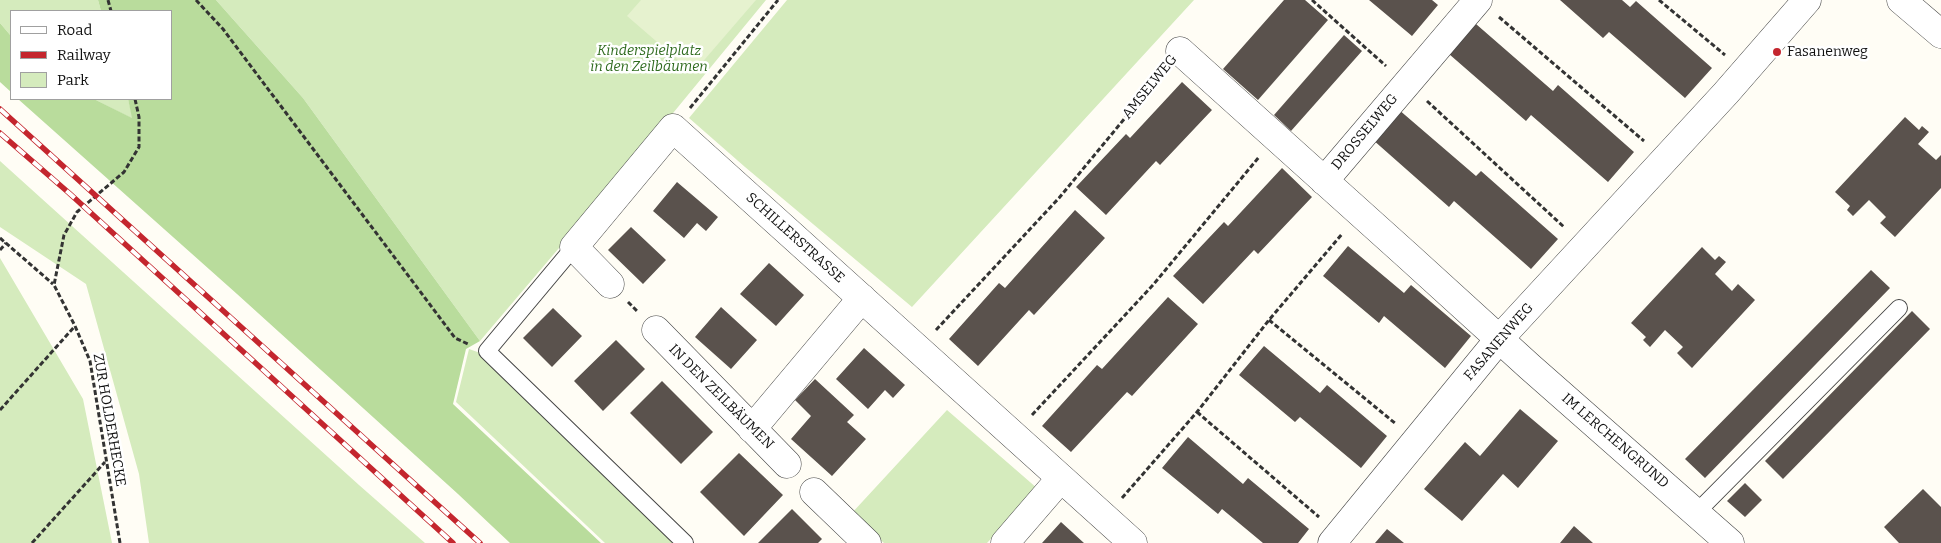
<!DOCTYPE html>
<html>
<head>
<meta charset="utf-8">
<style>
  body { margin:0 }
  #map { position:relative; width:1941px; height:543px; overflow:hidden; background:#fffdf5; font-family:Bitter,serif }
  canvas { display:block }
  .legend { position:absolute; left:10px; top:10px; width:162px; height:90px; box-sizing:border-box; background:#fff; border:1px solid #a0a0a0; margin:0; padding:6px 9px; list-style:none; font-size:15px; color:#111 }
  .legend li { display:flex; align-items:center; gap:10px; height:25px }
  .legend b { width:25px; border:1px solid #a0a0a0 }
</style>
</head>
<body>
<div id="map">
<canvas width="1941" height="543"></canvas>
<ul class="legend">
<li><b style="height:6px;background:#fff"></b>Road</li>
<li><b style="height:6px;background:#c4262e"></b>Railway</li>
<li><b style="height:14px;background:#d5ebbd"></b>Park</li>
</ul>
</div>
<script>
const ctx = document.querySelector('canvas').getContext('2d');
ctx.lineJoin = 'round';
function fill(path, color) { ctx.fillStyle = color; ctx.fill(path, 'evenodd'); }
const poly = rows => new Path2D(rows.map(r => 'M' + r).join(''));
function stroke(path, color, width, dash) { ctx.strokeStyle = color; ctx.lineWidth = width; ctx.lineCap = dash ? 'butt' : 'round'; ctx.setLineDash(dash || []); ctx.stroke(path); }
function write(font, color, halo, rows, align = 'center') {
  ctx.font = font + ' Bitter,serif'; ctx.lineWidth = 5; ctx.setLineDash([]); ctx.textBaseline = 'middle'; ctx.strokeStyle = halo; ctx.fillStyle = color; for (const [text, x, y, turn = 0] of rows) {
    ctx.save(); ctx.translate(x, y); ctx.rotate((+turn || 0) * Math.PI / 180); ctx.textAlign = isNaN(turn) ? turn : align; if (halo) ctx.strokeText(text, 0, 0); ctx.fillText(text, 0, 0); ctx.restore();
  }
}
const green = poly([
  [0,0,98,0,101,11,11,11,11,36,0,23],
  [216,0,766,0,655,135,480,341,303,98],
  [787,0,1194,0,912,307,745,167,689,118],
  [94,99,128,99,133,119],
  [0,161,359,485,425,543,149,543,139,474,86,284,0,227],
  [0,258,83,399,112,543,0,543],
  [469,349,486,355,677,543,605,543,456,402],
  [947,410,1038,489,987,543,884,543,851,514]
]);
const forest = poly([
  [98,0,216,0,303,98,480,341,466,349,453,404,601,543,510,543,458,494,237,294,18,99,94,99,132,118,128,99,171,99,171,11,101,11],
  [0,23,11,36,11,92,0,82]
]);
const pitch = poly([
  [641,0,756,0,693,73,627,16]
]);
const building = poly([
  [1284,0,1305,0,1328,20,1258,100,1223,69],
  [1369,0,1432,0,1438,5,1412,36],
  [1560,0,1622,0,1630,7,1636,1,1712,68,1685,98,1609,32,1603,38],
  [1476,24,1553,91,1558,85,1634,152,1608,182,1531,115,1526,121,1449,54],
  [1344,35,1362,51,1291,131,1274,115],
  [1182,82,1212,110,1160,165,1156,161,1106,215,1076,187,1126,134,1130,138],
  [1398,109,1476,176,1481,171,1558,239,1531,269,1454,201,1449,207,1372,139],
  [1905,117,1919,130,1922,126,1929,132,1918,144,1936,160,1941,155,1941,188,1895,237,1880,223,1886,217,1869,200,1853,216,1847,210,1850,206,1835,192],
  [1282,168,1312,197,1258,254,1254,250,1203,304,1173,276,1224,222,1228,226],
  [677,182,718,217,706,231,697,223,684,238,653,211],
  [1075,210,1105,238,1034,315,1029,310,978,366,949,339,999,283,1005,288],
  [631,227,666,260,643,284,608,250],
  [1348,246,1404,293,1411,285,1471,336,1445,368,1384,316,1379,323,1323,276],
  [1702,247,1715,260,1719,256,1726,262,1715,274,1732,291,1738,284,1755,300,1692,368,1677,353,1683,347,1665,330,1650,347,1643,340,1646,337,1631,323],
  [769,263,804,295,776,326,740,294],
  [1871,270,1890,288,1705,478,1685,459],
  [1168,297,1198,324,1132,396,1127,392,1071,452,1042,426,1097,365,1102,369],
  [721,307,757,340,731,369,695,337],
  [553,308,582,336,552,367,523,338],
  [1912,311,1930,329,1783,479,1765,461],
  [616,340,645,369,603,411,574,381],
  [1264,346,1320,393,1327,385,1387,436,1361,468,1300,417,1295,422,1239,375],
  [864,348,905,385,893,398,885,390,868,409,836,379],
  [815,379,854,415,847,422,866,439,832,476,791,439,811,416,795,400],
  [662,381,713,432,681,464,630,413],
  [1520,409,1558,441,1518,488,1503,474,1462,521,1424,489,1465,442,1480,456],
  [1188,437,1243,484,1248,478,1309,529,1298,543,1263,543,1222,509,1218,514,1162,468],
  [739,453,783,495,744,536,700,492],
  [1745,483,1762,500,1745,517,1727,501],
  [1923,489,1941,507,1941,543,1899,543,1884,527],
  [792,509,822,539,818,543,758,543],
  [1061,522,1084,543,1042,543],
  [1574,526,1593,543,1560,543],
  [1387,529,1404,543,1375,543]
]);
const path = poly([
  [108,0,111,11],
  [196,0,223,29,455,338,468,344],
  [1312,0,1386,66],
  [1659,0,1725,55],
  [1499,17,1644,141],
  [1427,101,1564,227],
  [690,108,778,0],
  [0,238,53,284],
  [0,250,6,243],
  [628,302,638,312],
  [1269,320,1396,424],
  [936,330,1059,198,1163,72],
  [0,410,75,326],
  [1197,412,1319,517],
  [1032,415,1153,285,1259,157],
  [1122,498,1197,412,1269,320,1342,234],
  [32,543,105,462],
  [120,543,90,361,75,326,54,285,64,235,77,212,124,172,139,147,139,117,135,99]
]);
const lane = poly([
  [574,247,487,351,685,543],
  [1696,513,1899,308]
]);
const street = poly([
  [1901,0,1941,34],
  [1180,51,1408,256,1530,367,1730,543],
  [1324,181,1478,0],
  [610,284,574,247,673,128,1133,543],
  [656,330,787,464],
  [752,429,862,298],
  [814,492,867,543],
  [1005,543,1061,478],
  [1332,543,1500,338,1726,93,1807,0]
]);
const rail = poly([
  [0,109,480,543],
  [0,133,69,193,453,543]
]);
const markers = [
  [1777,52,5,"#c4262e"]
];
const parkNames = [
  ["Kinderspielplatz",649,51],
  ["in den Zeilbäumen",649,67]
];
const poiNames = [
  ["Fasanenweg",1787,52]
];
const streetNames = [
  ["AMSELWEG",1150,87,-51],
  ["DROSSELWEG",1365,132,-50],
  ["SCHILLERSTRASSE",795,238,42],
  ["FASANENWEG",1499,342,-49],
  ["IN DEN ZEILBÄUMEN",721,397,45],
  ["ZUR HOLDERHECKE",109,420,80],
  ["IM LERCHENGRUND",1615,441,41]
];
fill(green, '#d5ebbd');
fill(forest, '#b9dc9c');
fill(pitch, '#e6f2cf');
fill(building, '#5a524d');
stroke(lane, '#444', 18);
stroke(street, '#444', 29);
stroke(path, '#333', 3, [5, 2.5]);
stroke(lane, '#fff', 16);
stroke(street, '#fff', 28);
stroke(rail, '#c4262e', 5.5);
stroke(rail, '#fff', 4, [11]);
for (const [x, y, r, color] of markers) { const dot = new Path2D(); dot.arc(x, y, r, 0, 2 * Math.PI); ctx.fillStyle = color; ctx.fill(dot); stroke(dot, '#fff', 2); }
write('italic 14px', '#2f6b1f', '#fff', parkNames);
write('14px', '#111', '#fff', poiNames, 'left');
write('14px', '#111', '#fff', streetNames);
</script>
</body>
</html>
